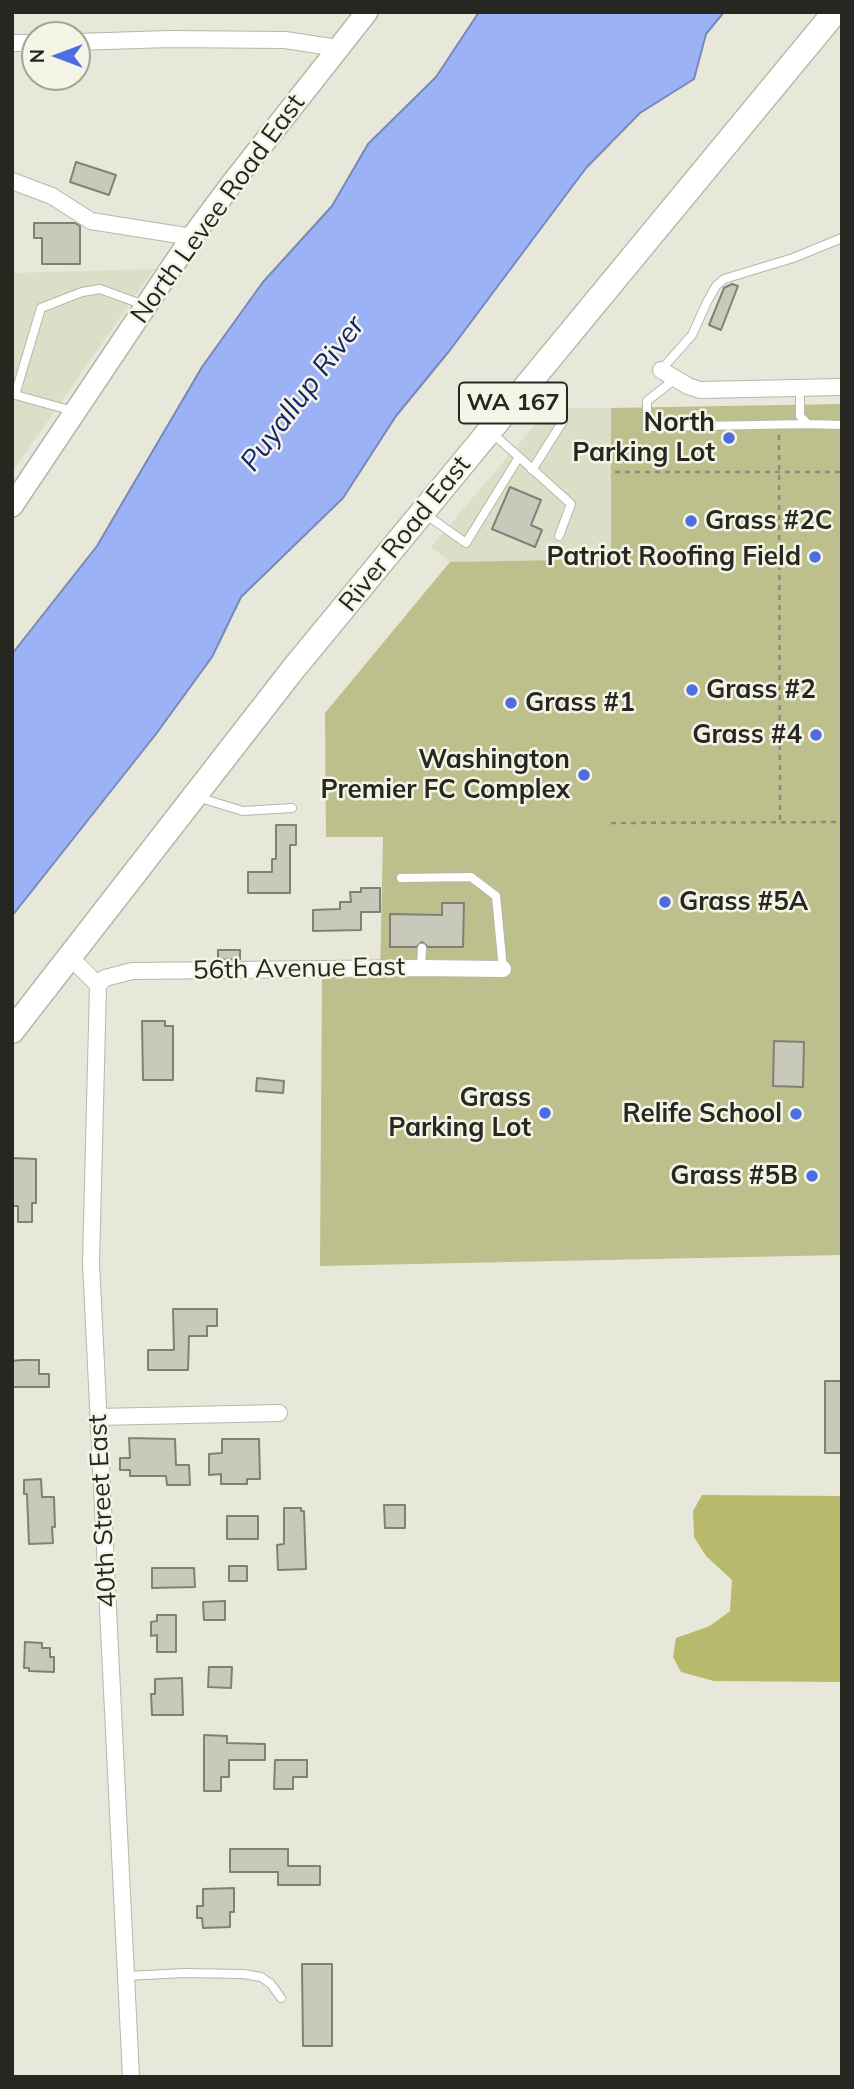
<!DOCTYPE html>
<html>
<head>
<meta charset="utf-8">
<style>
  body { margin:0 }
  #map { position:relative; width:854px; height:2089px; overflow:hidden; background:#e7e8d9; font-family:Mulish,sans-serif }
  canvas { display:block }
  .frame { position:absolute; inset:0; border:14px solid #272722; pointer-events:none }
  .north { position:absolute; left:21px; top:21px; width:70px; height:70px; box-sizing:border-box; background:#f4f5e6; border:2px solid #a2a398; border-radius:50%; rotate:270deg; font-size:19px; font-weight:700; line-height:28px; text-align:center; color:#272722 }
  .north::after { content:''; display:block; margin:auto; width:24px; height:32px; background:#4d6de1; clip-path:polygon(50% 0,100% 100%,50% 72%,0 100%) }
</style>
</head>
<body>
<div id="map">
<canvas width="854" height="2089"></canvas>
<div class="frame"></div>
<div class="north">N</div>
</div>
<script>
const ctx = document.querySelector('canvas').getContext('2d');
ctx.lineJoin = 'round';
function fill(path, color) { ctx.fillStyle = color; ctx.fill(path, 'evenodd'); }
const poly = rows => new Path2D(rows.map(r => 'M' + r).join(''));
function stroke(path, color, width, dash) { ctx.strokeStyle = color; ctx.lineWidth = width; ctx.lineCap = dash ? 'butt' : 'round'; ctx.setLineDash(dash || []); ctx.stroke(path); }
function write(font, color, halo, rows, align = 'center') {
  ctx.font = font + ' Mulish,sans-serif'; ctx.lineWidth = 5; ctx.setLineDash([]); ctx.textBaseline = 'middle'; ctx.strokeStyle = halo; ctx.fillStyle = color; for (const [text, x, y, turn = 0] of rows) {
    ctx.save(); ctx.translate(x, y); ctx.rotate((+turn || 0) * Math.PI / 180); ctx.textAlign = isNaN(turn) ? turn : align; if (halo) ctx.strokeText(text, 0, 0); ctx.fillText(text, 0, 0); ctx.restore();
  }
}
const built = poly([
  [154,269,12,472,12,273],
  [549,408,611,408,611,559,450,562,431,547]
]);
const green = poly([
  [842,404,842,1255,320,1266,322,978,380,978,383,837,326,837,325,713,450,562,611,559,611,408]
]);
const forest = poly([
  [702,1495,842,1496,842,1682,714,1681,681,1672,673,1657,676,1638,710,1626,730,1611,732,1580,706,1556,694,1537,693,1511]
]);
const water = poly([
  [479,12,724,12,706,34,694,79,640,113,586,168,450,350,396,416,343,498,241,597,212,657,156,734,12,916,12,654,97,546,202,367,263,282,332,206,368,144,436,77,479,12]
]);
const building = poly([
  [76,162,116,175,109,195,70,182,76,162],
  [34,223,75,223,80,226,80,264,42,264,42,238,34,238,34,223],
  [732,284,738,286,721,330,709,325,724,288,732,284],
  [510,487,541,500,531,525,542,530,535,547,492,529,510,487],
  [276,825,296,825,296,845,290,845,290,893,248,893,248,872,272,872,272,859,276,859,276,825],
  [361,888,380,888,380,912,361,912,361,930,313,931,313,910,340,909,340,902,351,902,350,892,361,892,361,888],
  [442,903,464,903,463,947,428,947,422,942,416,947,390,947,390,914,442,915,442,903],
  [218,950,240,950,240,959,218,960,218,950],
  [142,1021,165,1021,165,1026,173,1026,173,1080,143,1080,142,1021],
  [774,1041,804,1042,803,1087,773,1086,774,1041],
  [257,1078,284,1081,283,1093,256,1091,257,1078],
  [12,1158,36,1159,36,1203,32,1203,32,1222,18,1222,18,1206,12,1206,12,1158],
  [173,1309,217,1309,217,1326,207,1326,207,1336,189,1336,188,1370,148,1370,148,1350,174,1350,173,1309],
  [21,1360,39,1360,39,1374,49,1374,49,1387,12,1387,12,1361,21,1360],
  [825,1381,842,1381,842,1453,825,1453,825,1381],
  [129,1438,175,1439,176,1465,189,1465,190,1485,167,1485,166,1476,130,1476,130,1470,120,1470,120,1458,130,1458,129,1438],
  [222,1439,259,1439,260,1479,247,1479,247,1484,221,1484,221,1474,209,1475,209,1454,222,1453,222,1439],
  [41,1479,42,1497,54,1497,55,1527,52,1527,53,1543,29,1544,27,1494,24,1494,24,1480,41,1479],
  [384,1505,405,1505,405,1528,385,1528,384,1505],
  [284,1508,301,1508,301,1511,304,1511,306,1569,278,1570,277,1545,284,1544,284,1508],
  [227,1516,258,1516,258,1539,227,1539,227,1516],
  [229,1566,247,1566,247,1581,229,1581,229,1566],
  [152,1568,194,1568,195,1587,152,1588,152,1568],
  [225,1601,225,1620,204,1620,203,1602,225,1601],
  [157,1615,176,1615,176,1652,157,1652,157,1635,151,1636,151,1622,157,1621,157,1615],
  [25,1642,42,1643,42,1648,50,1648,50,1657,54,1657,54,1672,29,1671,29,1668,24,1668,25,1642],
  [209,1667,232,1667,231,1688,208,1687,209,1667],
  [182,1678,183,1715,152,1715,151,1694,155,1694,155,1679,182,1678],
  [204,1735,227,1736,227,1743,265,1744,265,1760,229,1760,229,1777,221,1777,221,1791,204,1791,204,1735],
  [275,1760,307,1760,307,1777,293,1777,293,1789,274,1789,275,1760],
  [230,1849,288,1849,288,1866,320,1866,320,1885,278,1885,278,1872,230,1872,230,1849],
  [234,1888,234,1912,230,1912,230,1927,203,1928,202,1918,197,1918,197,1906,203,1906,203,1889,234,1888],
  [302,1964,332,1964,332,2046,303,2046,302,1964]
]);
const path = poly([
  [779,435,780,822],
  [615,472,842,472],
  [611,823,842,822]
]);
const lane = poly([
  [661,370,692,335,707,302,716,286,724,279,793,258,842,238],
  [675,379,647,401,647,427,808,424],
  [800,388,800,416,808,424,842,425],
  [12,394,73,411],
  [15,395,41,308,82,292,100,289,144,305],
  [519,457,571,504,559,536],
  [532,470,563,421],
  [425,514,466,543,519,457,492,433],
  [197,797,243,811,292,808],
  [401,878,471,877,496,896,503,969],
  [421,968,422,948],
  [126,1976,184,1973,243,1974,261,1977,271,1984,281,1998]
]);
const street = poly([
  [77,42,169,39,285,40,338,48],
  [12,43,35,43],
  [12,181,52,196,91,221,192,237],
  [661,370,688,386,700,390,842,387],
  [69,956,98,985,91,1263,131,2077],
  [98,985,105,978,132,971,421,968,503,969],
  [98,1417,279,1413]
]);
const secondary = poly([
  [12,506,192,237,233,182,367,12]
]);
const primary = poly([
  [12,1031,294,668,835,12]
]);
const markers = [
  [729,438,7,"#4d6de1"],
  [691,521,7,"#4d6de1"],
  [815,557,7,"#4d6de1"],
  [692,690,7,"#4d6de1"],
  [511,703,7,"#4d6de1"],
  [816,735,7,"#4d6de1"],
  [584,775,7,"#4d6de1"],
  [665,902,7,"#4d6de1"],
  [545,1113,7,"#4d6de1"],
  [796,1114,7,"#4d6de1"],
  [812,1176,7,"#4d6de1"]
];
const shields = [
  [513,403,108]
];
const shieldNames = [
  ["WA 167",513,403]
];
const streetNames = [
  ["North Levee Road East",218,209,-54],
  ["River Road East",405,534,-51],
  ["56th Avenue East",299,969,-1],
  ["40th Street East",103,1511,-93]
];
const poiNames = [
  ["North",715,423],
  ["Parking Lot",715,453],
  ["Grass #2C",705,521,"left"],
  ["Patriot Roofing Field",801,557],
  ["Grass #2",706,690,"left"],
  ["Grass #1",525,703,"left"],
  ["Grass #4",802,735],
  ["Washington",570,760],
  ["Premier FC Complex",570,790],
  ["Grass #5A",679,902,"left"],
  ["Grass",531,1098],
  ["Parking Lot",531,1128],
  ["Relife School",782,1114],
  ["Grass #5B",798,1176]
];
const waterNames = [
  ["Puyallup River",303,394,-53]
];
fill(built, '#dddec8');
fill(green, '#bdbf8d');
fill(forest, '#b8b96c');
fill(water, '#9bb3f6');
stroke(water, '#7889b6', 2);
fill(building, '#c9c9bb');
stroke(building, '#808174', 2);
stroke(lane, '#b6b7a9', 10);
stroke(street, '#b6b7a9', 18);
stroke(secondary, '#b6b7a9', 24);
stroke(primary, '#b6b7a9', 27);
stroke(path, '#8b8c81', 2.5, [5, 5]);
stroke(lane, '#fff', 8);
stroke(street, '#fff', 16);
stroke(secondary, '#fff', 21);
stroke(primary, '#fff', 24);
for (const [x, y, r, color] of markers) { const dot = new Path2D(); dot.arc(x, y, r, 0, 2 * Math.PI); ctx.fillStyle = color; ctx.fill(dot); stroke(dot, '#f4f5e6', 2.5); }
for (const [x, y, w] of shields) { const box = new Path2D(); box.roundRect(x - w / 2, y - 20.5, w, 41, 5); ctx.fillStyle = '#f4f5e6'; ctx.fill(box); stroke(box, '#272722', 2); }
write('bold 24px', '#272722', null, shieldNames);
write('26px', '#272722', '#f4f5e6', streetNames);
write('bold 26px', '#272722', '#f4f5e6', poiNames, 'right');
write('italic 28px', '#15246e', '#f4f5e6', waterNames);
</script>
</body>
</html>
